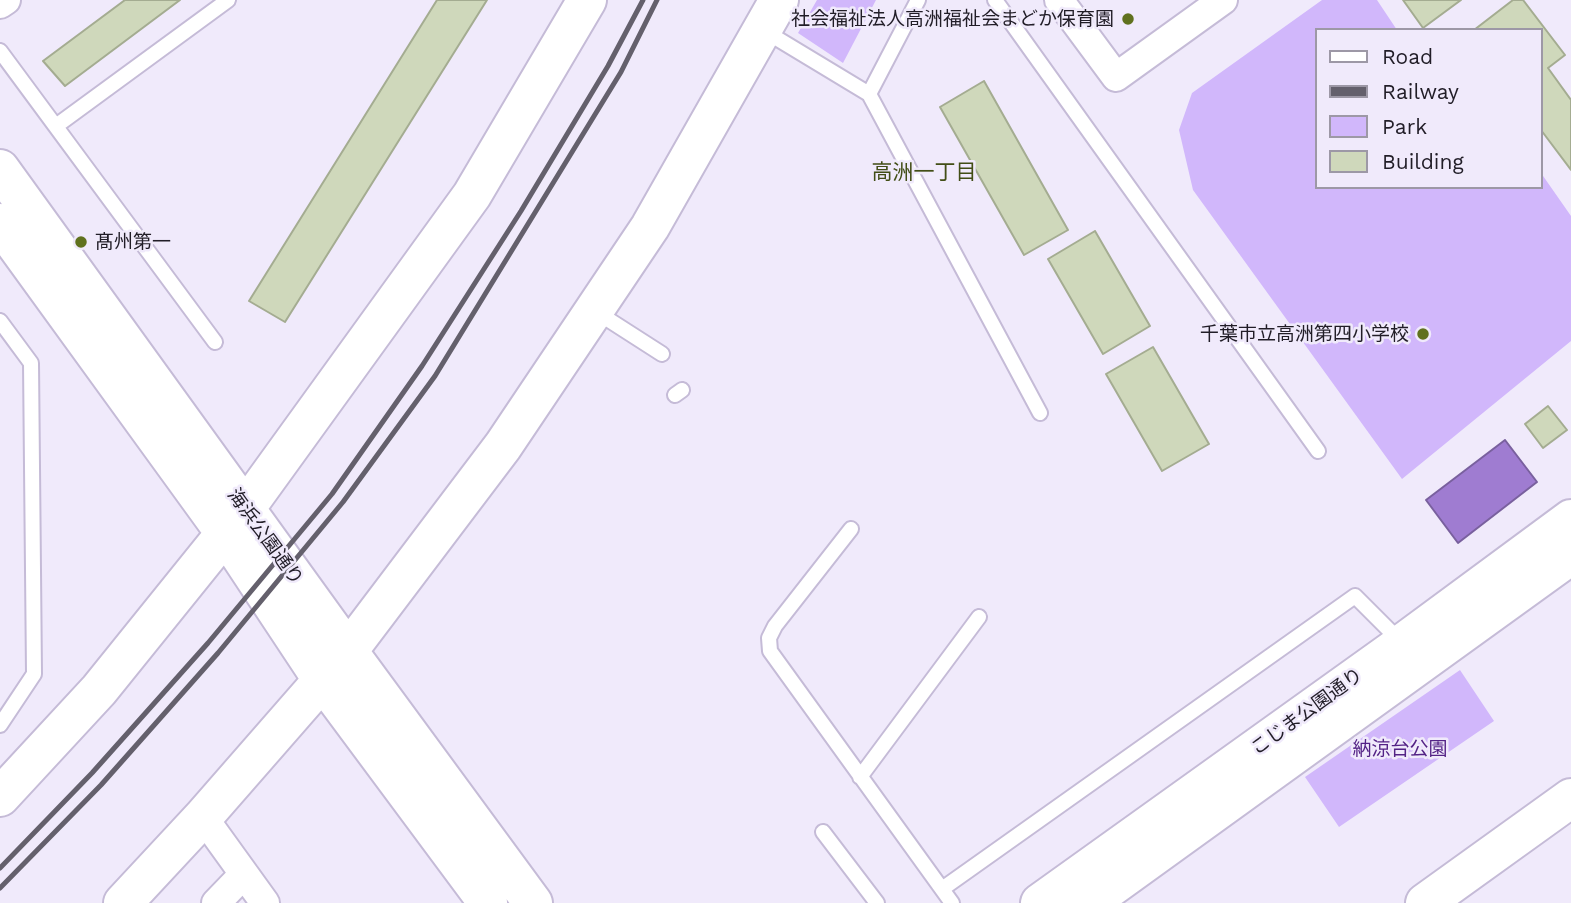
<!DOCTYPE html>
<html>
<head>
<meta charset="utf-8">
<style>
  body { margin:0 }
  #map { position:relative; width:1571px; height:903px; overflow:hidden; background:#f0eafb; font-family:"Work Sans",sans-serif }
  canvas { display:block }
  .legend { position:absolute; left:1315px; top:28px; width:228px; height:161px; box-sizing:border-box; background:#f0eafb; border:2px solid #9d98a6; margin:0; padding:9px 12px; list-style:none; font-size:21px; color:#211d27 }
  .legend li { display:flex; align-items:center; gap:14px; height:35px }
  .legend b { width:35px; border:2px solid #9d98a6 }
</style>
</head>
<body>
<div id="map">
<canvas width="1571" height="903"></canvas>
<ul class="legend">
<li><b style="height:9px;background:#fff"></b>Road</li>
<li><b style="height:9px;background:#64606c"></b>Railway</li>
<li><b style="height:19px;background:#d1b7fb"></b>Park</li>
<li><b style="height:19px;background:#cfd8bb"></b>Building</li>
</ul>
</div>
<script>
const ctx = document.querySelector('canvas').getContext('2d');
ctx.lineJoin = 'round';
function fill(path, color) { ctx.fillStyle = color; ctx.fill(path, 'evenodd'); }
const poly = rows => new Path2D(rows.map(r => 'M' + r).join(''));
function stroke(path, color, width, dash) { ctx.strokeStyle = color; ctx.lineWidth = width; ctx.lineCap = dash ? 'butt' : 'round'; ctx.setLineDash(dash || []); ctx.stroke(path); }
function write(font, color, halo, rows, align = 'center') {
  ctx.font = font + ' "Work Sans","Noto Sans JP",sans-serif'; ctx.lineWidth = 5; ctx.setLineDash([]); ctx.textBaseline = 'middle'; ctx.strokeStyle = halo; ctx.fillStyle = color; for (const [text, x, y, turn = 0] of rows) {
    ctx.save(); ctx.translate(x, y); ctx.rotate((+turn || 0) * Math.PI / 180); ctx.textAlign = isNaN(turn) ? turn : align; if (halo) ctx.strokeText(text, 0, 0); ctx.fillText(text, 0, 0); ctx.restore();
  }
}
const green = poly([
  [817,0,876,0,843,63,798,33],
  [1322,0,1377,0,1397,30,1317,30,1317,187,1541,187,1541,173,1571,216,1571,341,1402,479,1193,190,1179,130,1192,93],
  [1460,670,1494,721,1339,827,1305,777]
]);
const water = poly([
  [1505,440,1537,482,1458,543,1426,500,1505,440]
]);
const building = poly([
  [125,0,180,0,65,86,43,61,125,0],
  [437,0,487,0,285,322,249,301,437,0],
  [1403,0,1461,0,1423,28,1403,0],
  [1513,0,1523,0,1565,55,1548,68,1571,100,1571,170,1541,130,1541,30,1474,30,1513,0],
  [984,81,1068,230,1024,255,940,107,984,81],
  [1095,231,1150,326,1103,354,1048,259,1095,231],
  [1153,347,1209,444,1162,471,1106,374,1153,347],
  [1548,406,1567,430,1543,448,1525,424,1548,406]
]);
const lane = poly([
  [995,0,1318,451],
  [763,30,869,94,918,0],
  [0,51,215,342],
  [869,94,1040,413],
  [56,126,228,0],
  [595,311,662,354],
  [0,321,31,363,34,674,0,725],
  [675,395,682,390],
  [851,529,775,626,769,638,770,651,952,903],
  [860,777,979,617],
  [823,832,877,903],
  [942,889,1355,596,1402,643]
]);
const street = poly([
  [1059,0,1116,77,1223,0],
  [0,4,6,0],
  [203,817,265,903],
  [216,903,244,874]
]);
const secondary = poly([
  [0,169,348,651,533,903],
  [0,223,225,533,323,681,488,903],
  [0,797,99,690,245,509,472,195,587,0],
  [123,903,203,817,348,651,503,446,650,227,779,0],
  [1040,903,1403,643,1571,519],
  [1089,903,1571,555],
  [1425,903,1571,798]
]);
const rail = poly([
  [0,868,92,773,208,643,332,494,422,366,521,211,608,66,643,0],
  [0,888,101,785,218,653,343,502,435,376,621,72,657,0]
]);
const markers = [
  [1128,19,7,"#60711e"],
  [81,242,7,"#60711e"],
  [1423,334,7,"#60711e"]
];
const poiNames = [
  ["社会福祉法人高洲福祉会まどか保育園",1114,19],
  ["髙州第一",95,242,"left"],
  ["千葉市立高洲第四小学校",1409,334]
];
const streetNames = [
  ["海浜公園通り",265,537,54],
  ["こじま公園通り",1307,712,-36]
];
const parkNames = [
  ["納涼台公園",1400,749]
];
const neighbourhoodNames = [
  ["高洲一丁目",924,173]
];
fill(green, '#d1b7fb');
fill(water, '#9f7cd1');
stroke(water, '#79609e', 2);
fill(building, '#cfd8bb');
stroke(building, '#a4ac91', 2);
stroke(lane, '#c5bbd7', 18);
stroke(street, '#c5bbd7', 32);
stroke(secondary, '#c5bbd7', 42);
stroke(lane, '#fff', 14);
stroke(street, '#fff', 28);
stroke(secondary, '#fff', 38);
stroke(rail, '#64606c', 5);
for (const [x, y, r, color] of markers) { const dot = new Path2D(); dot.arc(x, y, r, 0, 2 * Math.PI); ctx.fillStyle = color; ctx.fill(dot); stroke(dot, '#f0eafb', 2.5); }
write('19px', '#211d27', '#f0eafb', poiNames, 'right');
write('19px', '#211d27', '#f0eafb', streetNames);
write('19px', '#542386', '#f0eafb', parkNames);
write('21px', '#424e16', '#f0eafb', neighbourhoodNames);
</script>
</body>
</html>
